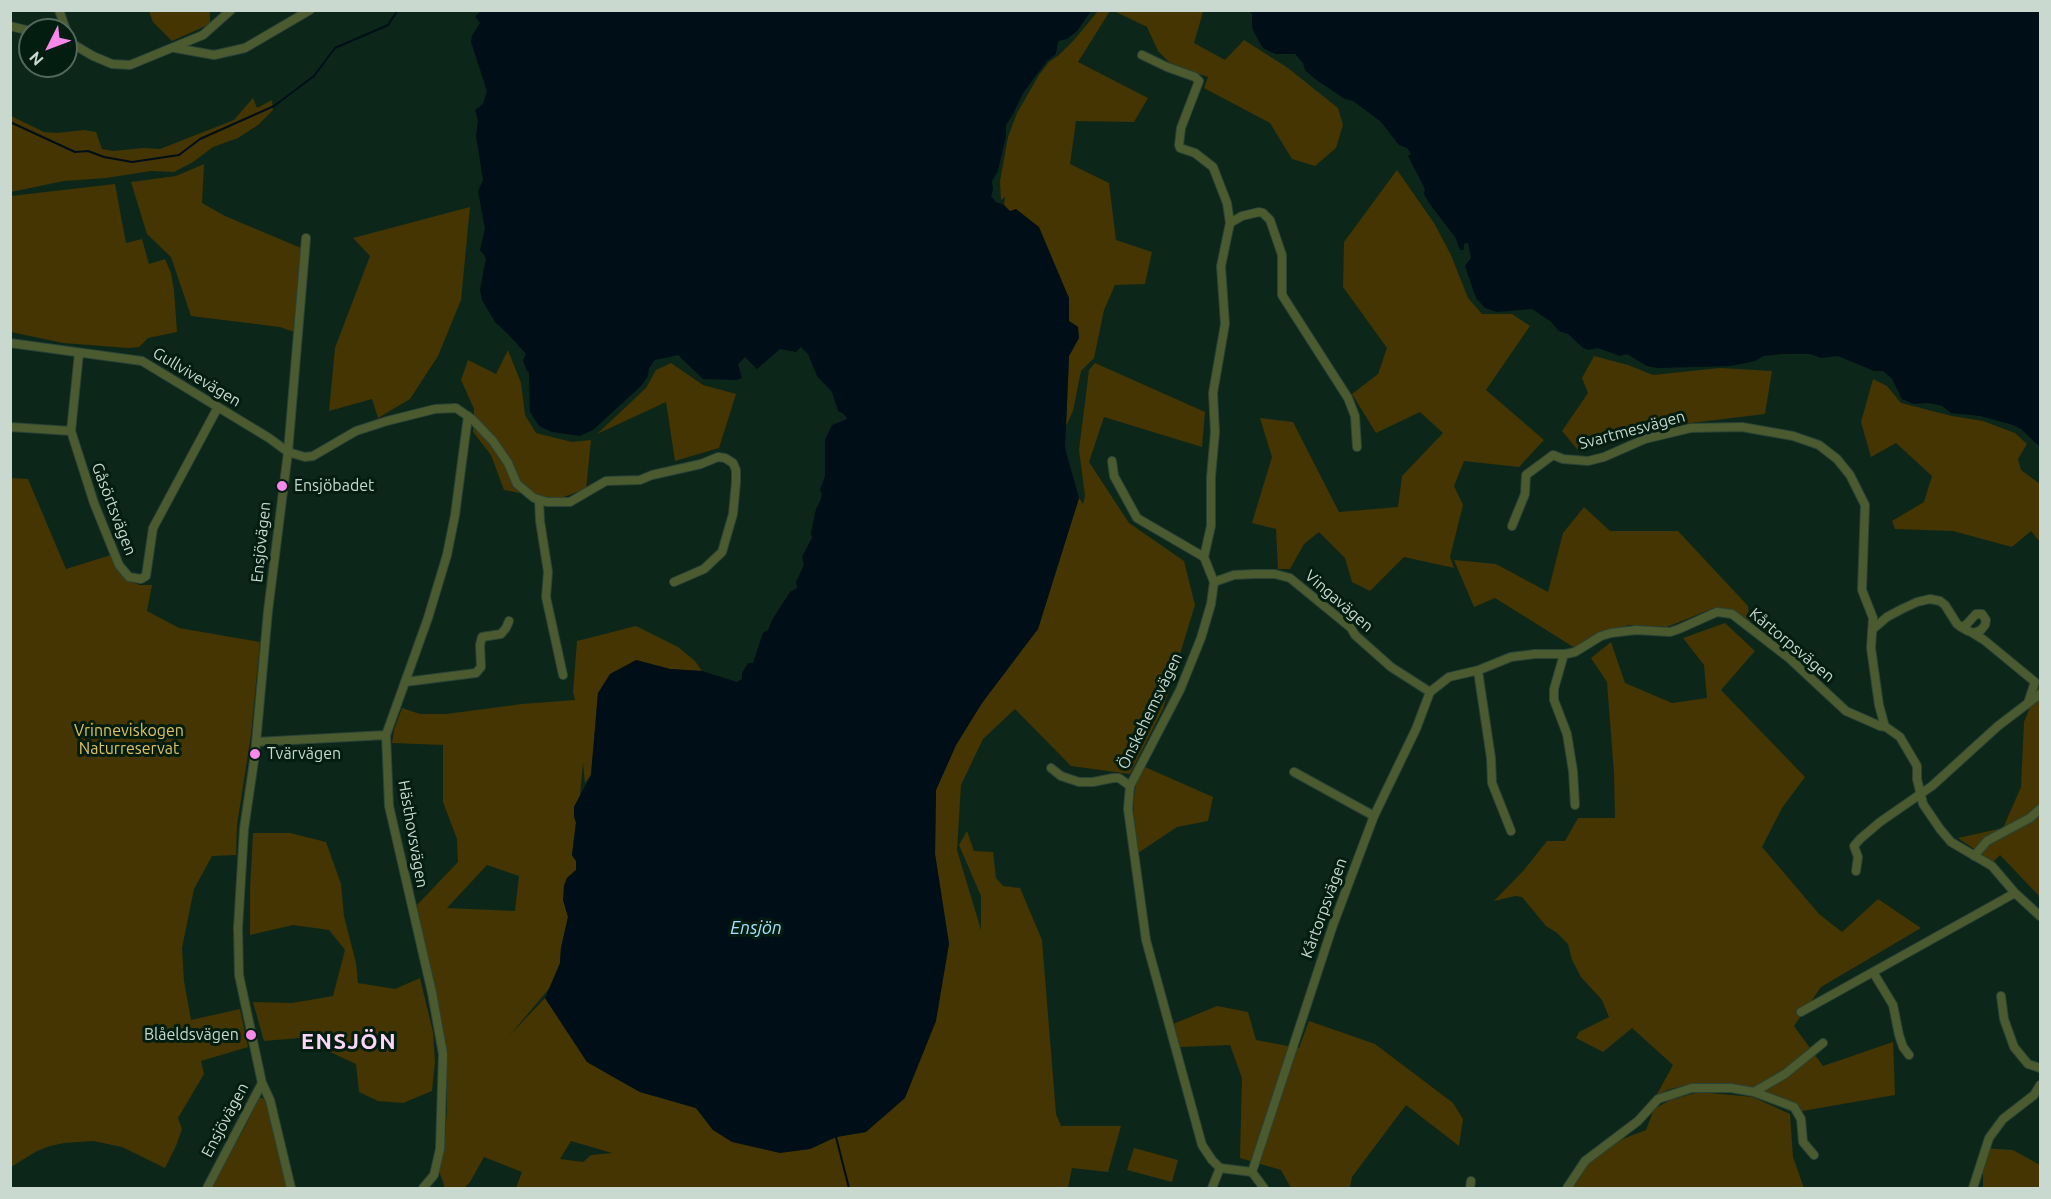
<!DOCTYPE html>
<html>
<head>
<meta charset="utf-8">
<style>
  body { margin:0 }
  #map { position:relative; width:2051px; height:1199px; overflow:hidden; background:#0c271a; font-family:Ubuntu,sans-serif }
  canvas { display:block }
  .frame { position:absolute; inset:0; border:12px solid #c9d9d0; pointer-events:none }
  .north { position:absolute; left:18px; top:18px; width:60px; height:60px; box-sizing:border-box; background:#031d11; border:2px solid #52685d; border-radius:50%; rotate:228deg; font-size:16px; font-weight:700; line-height:24px; text-align:center; color:#c9d9d0 }
  .north::after { content:''; display:block; margin:auto; width:21px; height:27px; background:#f888ea; clip-path:polygon(50% 0,100% 100%,50% 72%,0 100%) }
</style>
</head>
<body>
<div id="map">
<canvas width="2051" height="1199"></canvas>
<div class="frame"></div>
<div class="north">N</div>
</div>
<script>
const ctx = document.querySelector('canvas').getContext('2d');
ctx.lineJoin = 'round';
function fill(path, color) { ctx.fillStyle = color; ctx.fill(path, 'evenodd'); }
const poly = rows => new Path2D(rows.map(r => 'M' + r).join(''));
function stroke(path, color, width, dash) { ctx.strokeStyle = color; ctx.lineWidth = width; ctx.lineCap = dash ? 'butt' : 'round'; ctx.setLineDash(dash || []); ctx.stroke(path); }
function write(font, color, halo, rows, align = 'center') {
  ctx.font = font + ' Ubuntu,sans-serif'; ctx.lineWidth = 6; ctx.setLineDash([]); ctx.textBaseline = 'middle'; ctx.strokeStyle = halo; ctx.fillStyle = color; for (const [text, x, y, turn = 0] of rows) {
    ctx.save(); ctx.translate(x, y); ctx.rotate((+turn || 0) * Math.PI / 180); ctx.textAlign = isNaN(turn) ? turn : align; if (halo) ctx.strokeText(text, 0, 0); ctx.fillText(text, 0, 0); ctx.restore();
  }
}
const green = poly([
  [149,11,210,11,210,24,172,41,153,22],
  [1098,11,1110,11,1078,62,1148,98,1134,122,1076,121,1070,164,1109,183,1116,240,1152,252,1145,284,1115,285,1104,310,1094,358,1081,371,1073,411,1066,426,1069,356,1078,339,1078,327,1069,321,1069,298,1004,205,1005,197,1001,200,1000,181,1008,137,1017,113,1039,75,1049,62,1059,55,1074,40],
  [1197,11,1203,12,1194,43,1225,60,1244,40,1288,68,1338,108,1343,125,1336,148,1315,166,1292,159,1270,123,1204,88,1208,77,1171,64,1158,51,1147,27,1114,11],
  [253,98,257,108,272,100,273,110,258,125,238,138,213,147,193,162,174,172,151,171,106,178,64,181,11,192,11,116,44,132,57,133,84,130,96,132,102,149,113,151,144,148,160,149,234,120],
  [204,164,202,203,225,216,301,248,294,332,280,327,191,316,171,257,147,234,131,182,176,176],
  [1397,170,1434,223,1451,255,1468,298,1482,314,1512,314,1530,326,1486,390,1544,440,1519,467,1464,461,1454,486,1463,505,1450,557,1454,568,1404,557,1370,591,1352,582,1345,558,1319,532,1304,544,1290,569,1278,569,1276,529,1252,523,1272,457,1260,418,1293,422,1339,512,1398,507,1402,476,1443,433,1420,412,1376,433,1352,394,1378,374,1387,348,1343,287,1344,242],
  [115,184,126,243,142,239,149,264,165,259,171,273,174,290,177,332,148,338,139,347,128,348,63,343,11,332,11,196],
  [470,207,461,300,438,356,410,399,378,418,372,399,329,411,335,348,370,256,353,238],
  [508,350,521,383,525,415,536,433,572,442,591,440,586,489,555,500,504,490,491,455,473,432,474,409,461,380,468,360,496,374],
  [1594,356,1628,365,1653,375,1720,368,1772,371,1765,414,1691,423,1577,449,1562,431,1588,393,1582,378],
  [671,363,703,385,736,394,719,448,675,461,666,402,597,434,646,388,656,370],
  [1095,363,1205,412,1202,447,1104,417,1089,462,1129,523,1184,561,1195,605,1163,709,1130,774,1071,766,1015,709,983,739,961,785,957,850,981,930,981,896,959,845,967,831,974,851,993,852,996,878,1003,886,1020,888,1042,940,1056,1114,1061,1126,1121,1126,1108,1172,1072,1168,1068,1188,516,1188,522,1172,484,1157,470,1182,464,1188,445,1188,439,1171,444,1152,447,1109,447,1052,417,905,458,862,457,839,443,802,443,745,392,743,394,730,402,708,420,714,446,714,522,704,575,700,573,692,577,641,636,626,678,647,695,661,702,671,670,669,636,660,598,693,591,775,585,783,583,763,580,795,574,807,574,816,576,823,572,855,576,861,576,870,567,878,564,886,565,906,568,917,561,948,560,963,553,984,509,1036,545,998,587,1062,640,1092,696,1108,713,1130,810,1149,836,1137,866,1132,949,944,935,854,936,790,956,745,982,703,1038,628,1079,498,1083,504,1085,496,1079,450,1089,370],
  [487,865,519,876,515,911,447,908],
  [571,1141,612,1153,591,1155,583,1162,560,1159],
  [1873,379,1887,386,1901,403,1952,416,1983,421,2015,433,2027,444,2018,459,2021,470,2040,484,2040,542,2031,531,2012,547,1953,531,1895,529,1892,521,1924,502,1932,476,1896,443,1871,457,1861,422],
  [11,478,28,479,66,569,111,555,126,579,139,585,152,585,147,611,179,628,260,642,251,735,237,825,236,855,212,856,194,889,182,948,184,981,191,1020,240,1009,248,1047,201,1061,204,1074,178,1118,182,1129,176,1146,165,1168,122,1147,93,1141,64,1143,50,1146,37,1151,11,1167],
  [1584,507,1610,531,1678,531,1748,606,1750,625,1729,609,1714,608,1667,627,1629,625,1597,634,1575,648,1495,598,1474,607,1454,560,1496,564,1548,592,1563,533],
  [1725,623,1755,651,1721,690,1805,777,1782,808,1762,847,1819,914,1842,932,1878,899,1921,928,1821,987,1794,1026,1823,1066,1893,1042,1895,1095,1802,1111,1795,1104,1757,1088,1724,1084,1691,1084,1667,1090,1656,1096,1673,1065,1632,1028,1603,1052,1576,1038,1579,1032,1609,1017,1602,1000,1581,977,1572,960,1568,944,1557,933,1546,926,1522,897,1515,896,1494,901,1524,870,1547,841,1565,841,1578,818,1615,818,1614,773,1607,682,1591,658,1611,642,1625,683,1672,703,1707,698,1704,665,1683,638],
  [2040,683,2040,897,2000,855,1993,862,1958,838,2003,828,2021,787,2024,722],
  [1145,767,1213,797,1208,821,1177,827,1138,853,1133,807,1136,782],
  [253,833,290,833,326,842,341,884,344,916,356,963,358,983,395,989,420,978,433,1032,435,1062,432,1091,403,1103,378,1101,359,1092,356,1064,300,1038,264,1041,253,1002,292,1003,333,996,345,950,329,930,293,925,250,935,250,889],
  [1217,1006,1248,1012,1256,1040,1299,1048,1309,1021,1375,1044,1453,1103,1463,1119,1459,1146,1406,1105,1352,1177,1350,1188,1291,1188,1281,1170,1240,1158,1242,1078,1230,1045,1180,1047,1173,1024],
  [1699,1092,1753,1097,1790,1114,1793,1157,1804,1188,1571,1188,1586,1166,1612,1143,1646,1130,1654,1109,1670,1100],
  [259,1097,267,1100,287,1188,211,1188,246,1125],
  [1134,1148,1178,1160,1172,1182,1127,1170],
  [1983,1148,2013,1150,2040,1165,2040,1188,1983,1188]
]);
const water = poly([
  [482,11,1091,11,1077,31,1067,39,1058,41,1056,54,1047,61,1023,93,1013,114,1006,125,1006,136,998,171,992,181,993,190,991,196,996,202,1004,205,1010,211,1016,209,1039,227,1069,298,1069,321,1078,327,1079,338,1069,356,1065,448,1079,498,1038,629,982,703,956,745,936,790,935,854,949,944,936,1021,905,1098,866,1132,836,1137,810,1149,780,1153,732,1142,713,1130,696,1108,640,1092,587,1062,545,998,560,963,561,948,568,917,563,900,564,886,567,878,576,870,576,861,572,855,576,823,574,816,574,807,591,775,598,693,610,674,636,660,670,669,702,671,737,682,742,679,742,673,748,663,753,663,763,633,768,630,772,620,790,592,797,588,796,582,804,565,802,557,812,538,811,533,816,509,821,499,822,493,820,490,825,476,825,440,832,425,847,419,844,414,838,411,832,392,817,376,808,354,801,347,796,352,780,349,757,369,745,357,738,364,742,378,736,380,703,379,678,355,655,360,649,368,648,376,642,385,593,430,580,436,552,432,539,426,530,412,529,373,526,369,523,360,526,354,507,333,495,322,482,300,480,290,486,258,480,250,485,229,478,191,483,180,476,136,478,120,475,110,483,104,487,91,471,42,472,36,480,23,475,16],
  [1249,11,2040,11,2040,447,2021,429,2013,425,1980,416,1951,413,1942,406,1929,403,1913,404,1902,399,1892,379,1883,371,1874,371,1838,356,1821,358,1810,354,1782,354,1763,356,1755,361,1731,366,1657,368,1647,366,1627,354,1620,356,1598,348,1588,350,1583,348,1568,334,1559,331,1550,321,1532,309,1497,312,1485,308,1476,298,1465,266,1471,258,1468,243,1464,244,1464,250,1460,250,1455,237,1429,203,1424,194,1425,189,1408,156,1411,154,1407,148,1399,145,1381,122,1372,115,1353,101,1345,99,1315,79,1305,70,1303,63,1295,54,1275,54,1263,48,1255,34,1252,27,1252,14]
]);
const stream = poly([
  [10,122,75,152,88,151,104,157,132,162,179,155,200,139,274,106,314,76,335,48,388,25,398,10],
  [836,1137,849,1188]
]);
const minor = poly([
  [59,10,70,41],
  [10,26,30,31],
  [66,40,93,56,112,64,130,65,203,35,231,10],
  [175,48,214,55,245,48,310,10],
  [1142,55,1167,67,1195,77,1199,81,1181,128,1179,145,1180,148,1195,153,1213,167,1227,203,1230,223],
  [10,343,142,361,269,438,288,452,305,457,313,456,356,431,387,421,435,409,456,408,472,419,493,441,508,463,517,484,534,498,547,502,570,502,606,481,640,480,652,475,701,464,718,457,725,458,733,463,736,470,736,482,733,514,722,552,704,569,674,582],
  [79,353,71,431,94,503,119,565,129,577,141,579,146,576,153,528,218,407],
  [10,427,71,431],
  [1112,461,1114,476,1137,518,1204,557],
  [539,500,540,521,548,572,546,597,563,675],
  [1512,526,1525,494,1526,475,1553,455,1563,459,1588,461,1604,457,1645,439,1691,428,1742,427,1793,436,1819,445,1837,459,1850,475,1865,505,1862,590,1873,618,1871,648,1879,705,1885,727],
  [1214,582,1234,575,1254,574,1275,574,1290,578,1351,628,1355,635,1391,667,1430,692],
  [1873,629,1887,617,1902,609,1917,602,1930,599,1940,601,1945,605,1957,624,1961,627,1968,631,1974,633,1981,630,1985,625,1986,620,1982,614,1976,614,1966,625,1961,627],
  [1971,632,1984,640,2035,682,2028,703],
  [1564,654,1554,689,1554,700,1567,734,1573,771,1575,805],
  [1478,671,1491,758,1492,783,1511,831],
  [405,682,476,673,481,667,480,645,482,637,501,634,506,628,509,621],
  [256,742,386,735],
  [1051,768,1061,776,1079,782,1093,782,1113,778,1119,778,1130,786],
  [1294,772,1374,816],
  [1974,856,1987,841,2030,818,2040,809],
  [1856,871,1858,857,1854,846,1860,839,1880,822,1932,786,1998,726,2040,694],
  [2001,996,2004,1019,2014,1047,2028,1064,2040,1068],
  [1801,1012,1873,972],
  [1909,1055,1903,1047,1899,1035,1893,1005,1873,972,2015,893],
  [262,1083,270,1100,291,1188],
  [1754,1092,1785,1074,1823,1043],
  [1252,1172,1220,1168,1212,1160,1202,1145,1146,940,1128,809,1130,786,1180,690,1201,638,1211,604,1214,582,1204,557,1211,526,1211,477,1215,432,1213,393,1225,324,1221,266,1230,223,1242,216,1259,212,1263,213,1270,220,1282,255,1282,295,1348,398,1355,416,1357,447],
  [1252,1172,1333,925,1374,816,1416,729,1430,692,1449,677,1479,670,1511,657,1535,654,1566,654,1575,652,1601,636,1611,633,1636,630,1670,632,1679,629,1717,612,1732,614,1789,658,1846,711,1880,726,1886,727,1900,737,1917,766,1917,779,1923,804,1940,829,1951,842,1992,866,2015,893,2040,916],
  [1252,1172,1264,1188],
  [207,1188,262,1083,239,975,238,928,244,829,255,754,268,611,288,452,306,238],
  [423,1188,434,1175,440,1149,443,1054,432,993,389,806,386,735,428,618,447,555,455,515,468,416],
  [1212,1188,1220,1168],
  [1470,1188,1471,1181],
  [1567,1188,1585,1161,1638,1121,1658,1099,1692,1088,1731,1088,1754,1092,1794,1107,1801,1119,1803,1142,1814,1155],
  [1973,1188,1989,1138,2003,1119,2034,1095,2040,1085]
]);
const markers = [
  [282,486,6,"#f888ea"],
  [255,754,6,"#f888ea"],
  [251,1035,6,"#f888ea"]
];
const streetNames = [
  ["Gullvivevägen",197,377,31],
  ["Svartmesvägen",1632,430,-15],
  ["Gåsörtsvägen",114,509,69],
  ["Ensjövägen",261,542,-84],
  ["Vingavägen",1339,601,41],
  ["Kårtorpsvägen",1792,645,40],
  ["Önskehemsvägen",1150,711,-64],
  ["Hästhovsvägen",413,834,80],
  ["Kårtorpsvägen",1324,908,-70],
  ["Ensjövägen",225,1120,-62]
];
const poiNames = [
  ["Ensjöbadet",294,486],
  ["Tvärvägen",267,754],
  ["Blåeldsvägen",239,1035,"right"]
];
const parkNames = [
  ["Vrinneviskogen",129,731],
  ["Naturreservat",129,749]
];
const waterNames = [
  ["Ensjön",756,928]
];
const districtNames = [
  ["ENSJÖN",349,1042]
];
fill(green, '#443502');
fill(water, '#000e18');
stroke(stream, '#000e18', 2);
stroke(minor, '#2a4337', 10);
stroke(minor, '#4c5b2f', 8);
for (const [x, y, r, color] of markers) { const dot = new Path2D(); dot.arc(x, y, r, 0, 2 * Math.PI); ctx.fillStyle = color; ctx.fill(dot); stroke(dot, '#031d11', 2); }
write('16px', '#c9d9d0', '#031d11', streetNames);
write('16px', '#c9d9d0', '#031d11', poiNames, 'left');
write('16px', '#e2c161', '#031d11', parkNames);
write('italic 18px', '#a5e2fe', '#031d11', waterNames);
ctx.letterSpacing = '1.5px';
write('bold 22px', '#fdd6f7', '#031d11', districtNames);
ctx.letterSpacing = '0px';
</script>
</body>
</html>
